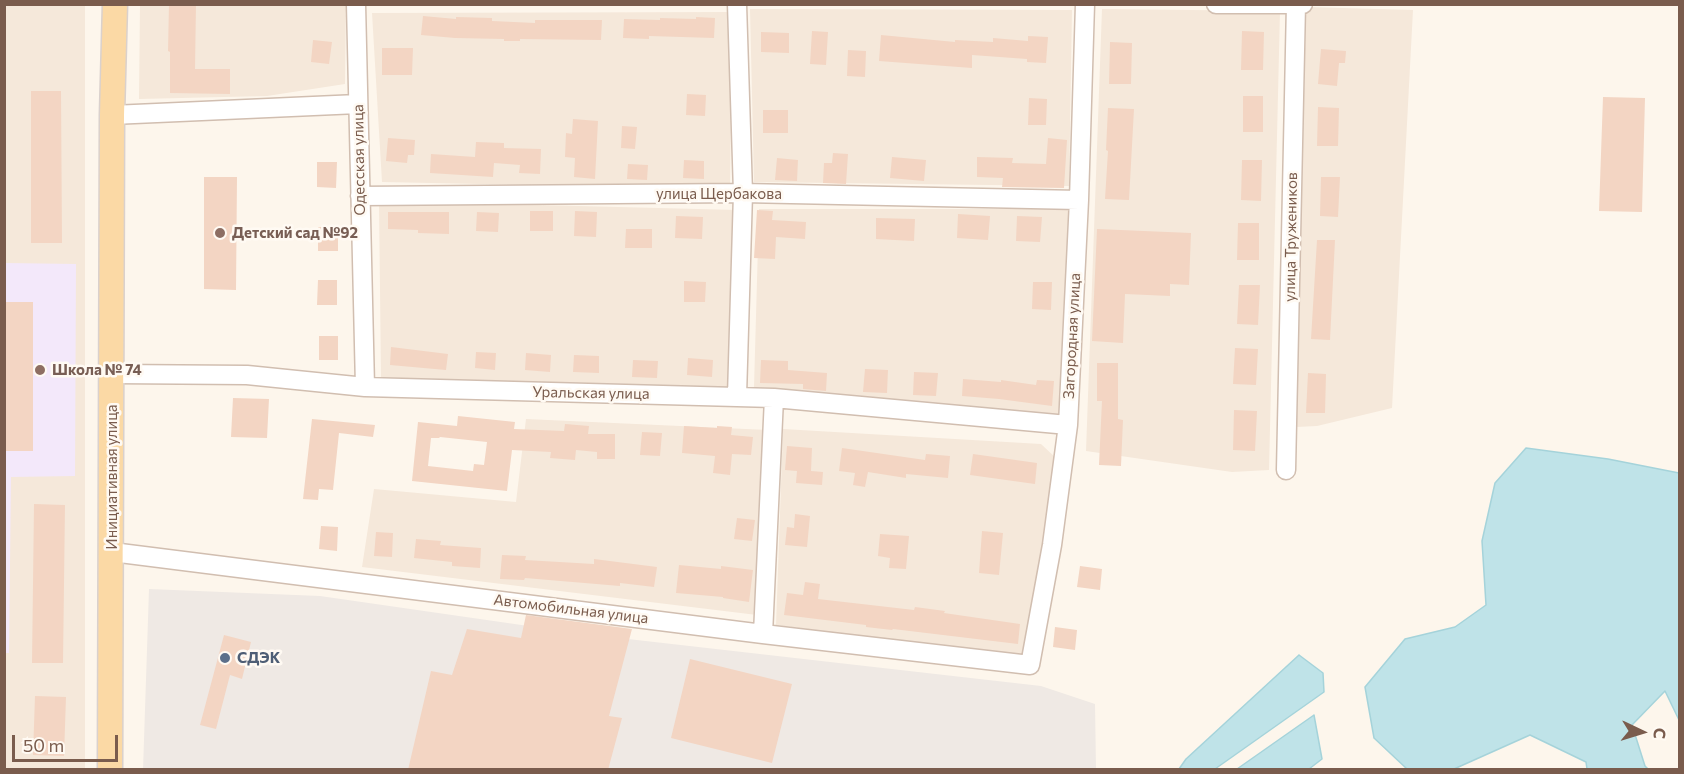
<!DOCTYPE html>
<html>
<head>
<meta charset="utf-8">
<style>
  body { margin:0 }
  #map { position:relative; width:1684px; height:774px; overflow:hidden; background:#fdf6ec; font-family:Commissioner,sans-serif }
  canvas { display:block }
  .frame { position:absolute; inset:0; border:6px solid #7a5c4d; pointer-events:none }
  .north { position:absolute; left:1612px; top:702px; width:60px; height:60px; -webkit-text-stroke:4px #fffaf3; paint-order:stroke; rotate:94deg; font-size:16px; font-weight:700; line-height:24px; text-align:center; color:#7a5c4d }
  .north::after { content:''; display:block; margin:auto; width:21px; height:27px; background:#7a5c4d; clip-path:polygon(50% 0,100% 100%,50% 72%,0 100%) }
  .scale { position:absolute; left:12px; top:735px; width:106px; height:27px; box-sizing:border-box; border:3px solid #7a5c4d; border-top:0; padding-left:8px; font-size:18px; line-height:21px; white-space:nowrap; color:#7a5c4d; -webkit-text-stroke:4px #fffaf3; paint-order:stroke }
</style>
</head>
<body>
<div id="map">
<canvas width="1684" height="774"></canvas>
<div class="frame"></div>
<div class="north">С</div>
<div class="scale">50 m</div>
</div>
<script>
const ctx = document.querySelector('canvas').getContext('2d');
ctx.lineJoin = 'round';
function fill(path, color) { ctx.fillStyle = color; ctx.fill(path, 'evenodd'); }
const poly = rows => new Path2D(rows.map(r => 'M' + r).join(''));
function stroke(path, color, width, dash) { ctx.strokeStyle = color; ctx.lineWidth = width; ctx.lineCap = dash ? 'butt' : 'round'; ctx.setLineDash(dash || []); ctx.stroke(path); }
function write(font, color, halo, rows, align = 'center') {
  ctx.font = font + ' Commissioner,sans-serif'; ctx.lineWidth = 5; ctx.setLineDash([]); ctx.textBaseline = 'middle'; ctx.strokeStyle = halo; ctx.fillStyle = color; for (const [text, x, y, turn = 0] of rows) {
    ctx.save(); ctx.translate(x, y); ctx.rotate((+turn || 0) * Math.PI / 180); ctx.textAlign = isNaN(turn) ? turn : align; if (halo) ctx.strokeText(text, 0, 0); ctx.fillText(text, 0, 0); ctx.restore();
  }
}
const residential = poly([
  [5,5,85,5,85,769,5,770],
  [140,5,346,5,345,84,267,96,139,99],
  [1306,7,1413,10,1392,408,1317,426,1296,427],
  [750,9,1072,10,1069,186,754,182],
  [1102,9,1280,11,1269,470,1232,472,1086,451],
  [732,12,730,189,382,182,372,13],
  [379,201,738,210,736,395,381,378],
  [759,209,1077,209,1066,417,754,387],
  [526,419,768,430,757,615,362,567,374,489,516,502],
  [783,429,1041,444,1057,459,1026,657,776,625]
]);
const industrial = poly([
  [149,589,320,596,584,634,1041,686,1095,704,1096,769,143,770]
]);
const education = poly([
  [4,160,5,263,76,264,75,476,11,477,9,653,4,653]
]);
const water = poly([
  [1526,448,1608,459,1679,473,1679,720,1665,691,1632,725,1645,766,1648,769,1587,769,1586,762,1530,735,1454,769,1407,769,1374,738,1365,687,1405,639,1455,627,1486,605,1482,541,1495,483,1526,448],
  [1299,655,1323,673,1324,692,1215,769,1179,769,1186,759,1299,655],
  [1314,715,1322,759,1309,769,1237,769,1314,715]
]);
const building = poly([
  [169,4,196,4,195,69,230,69,230,94,170,93,170,52,168,51],
  [423,16,456,19,456,17,492,18,492,21,535,23,535,20,602,20,601,40,520,39,520,41,504,41,504,39,455,38,421,35],
  [696,17,715,18,714,38,649,36,649,39,623,38,624,19,660,20,660,18,696,19],
  [812,31,828,32,826,65,810,64],
  [1242,31,1264,32,1263,70,1241,70],
  [761,32,789,33,789,53,761,52],
  [881,35,955,42,955,40,993,42,993,38,1028,41,1028,36,1048,37,1046,63,1027,62,1027,59,972,55,972,68,879,61],
  [313,40,332,42,329,64,311,62],
  [1110,42,1132,43,1131,84,1109,84],
  [382,48,413,48,412,75,382,75],
  [1321,49,1346,51,1345,63,1339,63,1337,86,1318,84],
  [848,50,866,51,865,77,847,76],
  [31,91,61,91,62,243,31,243],
  [687,94,706,95,705,116,686,115],
  [1243,96,1263,96,1263,132,1243,132],
  [1603,97,1645,98,1642,212,1599,211],
  [1029,98,1047,99,1046,125,1028,125],
  [1318,107,1339,108,1338,146,1317,146],
  [1108,108,1134,109,1129,200,1105,199,1108,151,1106,150],
  [763,110,788,110,788,133,763,133],
  [573,119,598,121,595,179,574,177,575,158,565,157,566,133,572,134],
  [622,126,637,127,635,149,621,148],
  [388,138,415,140,414,155,408,155,407,163,386,161],
  [1048,138,1067,140,1064,188,1002,187,1003,178,977,177,977,157,1013,158,1012,163,1046,164],
  [476,142,504,143,504,148,541,149,540,174,519,173,520,165,494,163,493,177,430,173,431,154,475,157],
  [833,153,848,154,846,184,823,183,824,163,832,163],
  [892,157,926,160,924,181,890,178],
  [777,158,798,160,797,181,775,180],
  [684,160,704,161,704,179,683,178],
  [1242,160,1262,160,1261,201,1241,200],
  [317,162,337,162,336,188,317,187],
  [628,164,648,165,647,180,627,179],
  [204,177,237,177,236,290,204,289],
  [1321,177,1340,177,1338,217,1320,216],
  [757,210,773,211,772,220,806,222,805,239,776,237,775,259,754,258],
  [530,211,553,211,553,231,530,231],
  [575,211,597,212,596,237,574,236],
  [388,212,449,212,449,234,418,233,418,230,388,229],
  [477,212,499,213,498,232,476,231],
  [958,214,990,216,988,240,957,238],
  [676,216,703,217,702,239,675,238],
  [1017,216,1042,217,1040,242,1016,241],
  [876,218,915,219,914,241,876,239],
  [1238,223,1259,223,1259,260,1237,260],
  [318,227,338,227,338,251,318,251],
  [626,229,652,229,652,248,625,248],
  [1097,229,1191,233,1189,285,1170,284,1170,296,1125,294,1123,343,1092,341],
  [1317,240,1335,240,1330,340,1311,339],
  [318,280,337,280,337,305,317,305],
  [684,281,706,282,705,302,684,302],
  [1033,282,1052,282,1051,310,1032,309],
  [1239,285,1260,285,1258,325,1237,324],
  [4,302,33,302,33,451,4,451],
  [319,336,338,336,338,360,319,360],
  [391,347,448,354,446,370,390,365],
  [1235,348,1258,349,1256,385,1233,384],
  [476,352,496,353,495,370,475,368],
  [526,353,551,355,550,372,525,370],
  [574,355,599,356,599,373,573,372],
  [688,358,713,360,712,377,687,375],
  [633,360,658,361,657,378,632,377],
  [761,360,788,361,788,370,827,373,826,391,803,389,803,384,760,383],
  [1097,363,1118,363,1118,419,1123,420,1121,466,1099,465,1102,401,1097,401],
  [865,369,888,370,887,393,863,392],
  [914,372,938,373,936,396,913,395],
  [1308,373,1326,374,1325,413,1306,413],
  [963,379,1001,382,1001,380,1036,385,1037,380,1054,381,1052,406,999,399,962,396],
  [233,398,269,399,267,438,231,437],
  [1234,410,1257,411,1255,451,1233,450],
  [458,416,515,422,514,429,564,431,565,424,589,426,588,434,615,434,615,459,597,459,597,452,576,450,575,460,550,458,551,452,512,450,507,491,412,481,418,422,457,426],
  [440,437,487,442,484,465,474,464,473,471,428,466,431,438,439,438],
  [312,419,375,425,373,437,339,433,333,490,319,489,318,500,303,499],
  [684,426,717,428,717,426,732,427,731,435,753,437,751,455,732,454,730,475,713,473,715,456,682,453],
  [642,432,662,433,660,456,640,455],
  [787,446,812,448,811,471,823,472,822,485,796,483,797,471,785,470],
  [842,448,925,460,926,454,950,456,948,478,906,474,906,478,868,472,865,487,853,485,855,473,839,471],
  [973,454,1037,463,1035,484,970,475],
  [34,504,65,505,63,663,32,663],
  [795,514,810,516,807,547,785,545,787,527,794,528],
  [737,518,755,520,752,541,734,539],
  [321,526,338,527,337,551,319,549],
  [982,531,1003,533,999,575,979,573],
  [376,532,393,533,392,557,374,556],
  [880,534,909,536,906,569,889,568,890,558,878,556],
  [416,539,441,541,440,545,481,548,480,568,452,566,452,562,414,558],
  [502,555,526,556,525,560,594,564,594,559,657,567,654,587,620,583,620,586,525,578,524,580,500,579],
  [679,565,721,569,721,566,753,570,749,602,723,598,723,597,676,593],
  [1080,566,1102,569,1100,590,1077,587],
  [805,582,820,584,818,599,914,610,915,607,945,611,944,613,1020,624,1018,644,893,629,892,630,866,627,866,625,784,615,787,593,803,595],
  [526,615,632,629,609,716,622,718,608,770,408,770,431,671,452,675,467,629,521,638],
  [1055,627,1077,630,1075,650,1053,647],
  [224,635,251,642,242,679,230,675,216,729,200,725],
  [690,659,792,684,772,763,671,738],
  [35,696,66,697,64,756,33,755]
]);
const minor = poly([
  [356,4,365,387],
  [737,4,743,193,737,396],
  [1216,4,1303,4],
  [112,115,358,104],
  [360,196,743,193,1079,200],
  [113,374,247,375,365,387,774,398,1068,425],
  [1286,470,1296,4],
  [112,552,763,634,1030,665,1052,545,1068,425,1079,200,1085,4],
  [763,634,774,398]
]);
const major = poly([
  [110,770,112,115,115,4]
]);
const markers = [
  [220,233,6,"#8d6e63"],
  [40,370,6,"#8d6e63"],
  [225,658,6,"#5c6f8a"]
];
const streetNames = [
  ["Одесская улица",359,160,-91],
  ["улица Щербакова",719,194],
  ["улица Тружеников",1291,237,-89],
  ["Загородная улица",1072,336,-87],
  ["Уральская улица",591,393,1],
  ["Инициативная улица",112,477,-90],
  ["Автомобильная улица",571,609,7]
];
const educationNames = [
  ["Детский сад №92",232,233],
  ["Школа № 74",52,370]
];
const serviceNames = [
  ["СДЭК",237,658]
];
fill(residential, '#f5e8da');
fill(industrial, '#efe9e4');
fill(education, '#f3e8fa');
fill(water, '#bfe3e8');
stroke(water, '#a5d3da', 1.5);
fill(building, '#f3d5c3');
stroke(minor, '#d1beb0', 21);
stroke(major, '#dad1cd', 27);
stroke(minor, '#fff', 18);
stroke(major, '#fbd9a5', 24);
for (const [x, y, r, color] of markers) { const dot = new Path2D(); dot.arc(x, y, r, 0, 2 * Math.PI); ctx.fillStyle = color; ctx.fill(dot); stroke(dot, '#fffaf3', 2); }
write('15px', '#7a5c4d', '#fffaf3', streetNames);
write('bold 15px', '#785e54', '#fffaf3', educationNames, 'left');
write('bold 15px', '#4e5e75', '#fffaf3', serviceNames, 'left');
</script>
</body>
</html>
